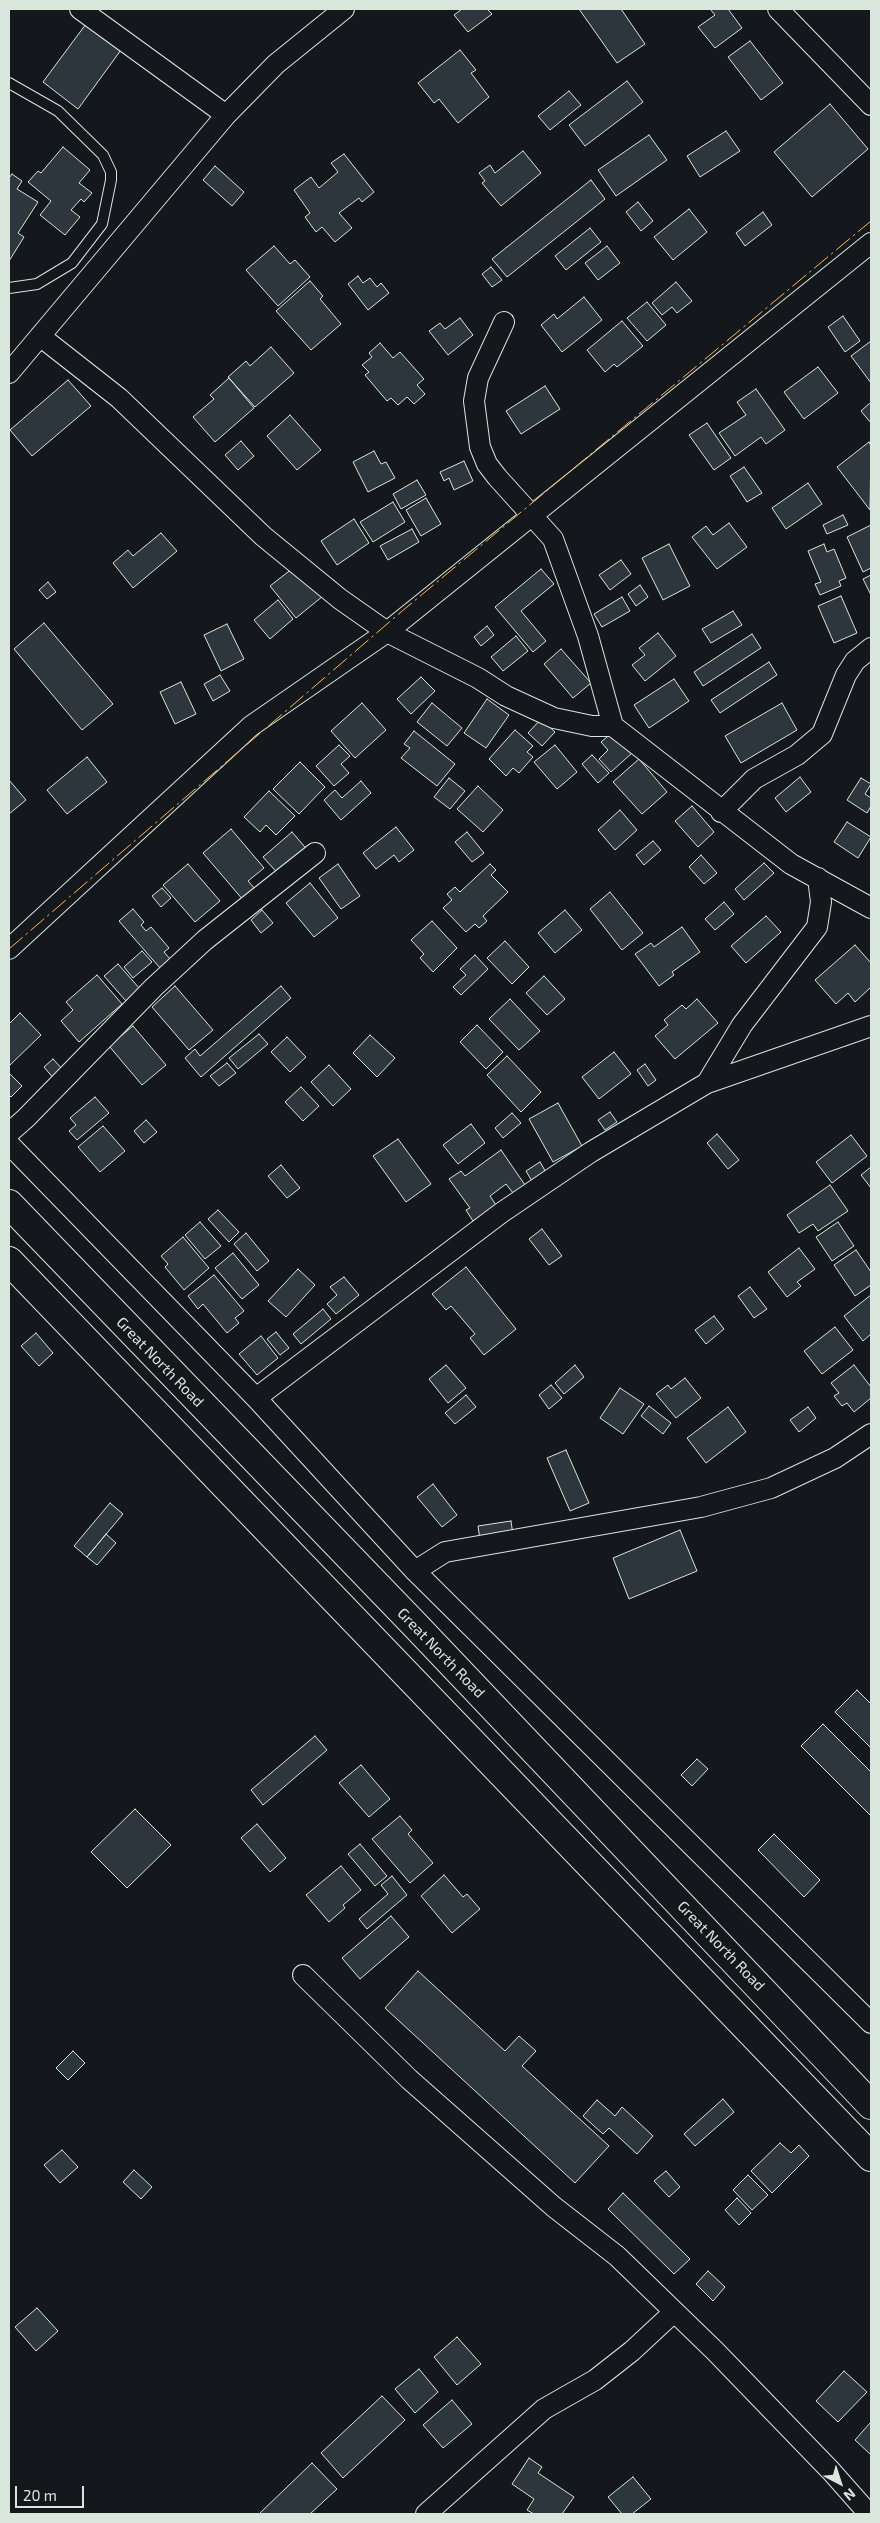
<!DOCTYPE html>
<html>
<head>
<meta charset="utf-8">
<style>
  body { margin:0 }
  #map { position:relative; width:880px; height:2523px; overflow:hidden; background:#14181c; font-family:"Exo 2",sans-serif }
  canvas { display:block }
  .frame { position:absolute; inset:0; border:10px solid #d8e6dc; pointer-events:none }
  .north { position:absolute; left:815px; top:2458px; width:50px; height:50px; -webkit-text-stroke:4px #14181c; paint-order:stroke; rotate:140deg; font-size:14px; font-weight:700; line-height:20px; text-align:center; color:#d8e6dc }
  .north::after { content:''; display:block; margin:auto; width:18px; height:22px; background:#d8e6dc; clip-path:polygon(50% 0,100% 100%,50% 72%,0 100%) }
  .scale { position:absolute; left:15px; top:2486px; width:69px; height:22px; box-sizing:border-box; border:2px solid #d8e6dc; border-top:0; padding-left:6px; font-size:15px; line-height:18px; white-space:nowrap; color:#d8e6dc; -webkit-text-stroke:4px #14181c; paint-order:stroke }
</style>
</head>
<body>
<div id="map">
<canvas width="880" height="2523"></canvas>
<div class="frame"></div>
<div class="north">N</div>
<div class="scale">20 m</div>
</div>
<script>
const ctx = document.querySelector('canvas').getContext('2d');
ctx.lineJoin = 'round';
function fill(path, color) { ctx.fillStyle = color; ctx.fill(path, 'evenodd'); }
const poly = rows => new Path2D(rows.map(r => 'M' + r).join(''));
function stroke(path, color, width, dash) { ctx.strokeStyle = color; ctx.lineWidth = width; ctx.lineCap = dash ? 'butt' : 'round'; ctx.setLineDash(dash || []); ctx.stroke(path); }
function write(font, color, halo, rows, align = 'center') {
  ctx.font = font + ' "Exo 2",sans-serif'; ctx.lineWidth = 4; ctx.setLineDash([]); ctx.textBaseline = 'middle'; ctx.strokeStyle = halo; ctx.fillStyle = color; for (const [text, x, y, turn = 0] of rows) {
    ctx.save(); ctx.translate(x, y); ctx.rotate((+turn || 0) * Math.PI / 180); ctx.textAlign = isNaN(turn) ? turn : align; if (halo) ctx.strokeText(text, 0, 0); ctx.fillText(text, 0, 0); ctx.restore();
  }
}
const building = poly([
  [462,9,487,9,492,14,468,32,454,15,462,9],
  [579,9,621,9,645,44,617,63,579,9],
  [710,9,728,9,742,28,715,48,698,27,715,15,710,9],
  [86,24,121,50,78,109,43,82,86,24],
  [750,41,783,83,761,100,728,57,750,41],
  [460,50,476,70,471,73,489,97,458,123,439,99,434,103,418,83,460,50],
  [627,81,643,102,585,146,569,125,627,81],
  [569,91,581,105,550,130,538,116,569,91],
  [830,104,868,149,812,197,774,152,830,104],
  [726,131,740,151,700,177,687,156,726,131],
  [649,135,667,160,616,196,598,170,649,135],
  [63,147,90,170,79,183,92,193,84,202,81,199,71,210,80,217,65,235,40,215,51,201,28,182,38,171,41,173,63,147],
  [523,151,541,173,501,206,482,183,485,181,479,173,490,165,495,173,523,151],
  [344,154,374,192,362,202,359,198,339,213,352,228,335,242,322,227,316,232,305,217,310,213,294,190,311,177,319,188,338,172,331,163,344,154],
  [215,166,244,192,232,206,203,180,215,166],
  [12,174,22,181,17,189,38,202,18,233,24,237,9,261,9,178,12,174],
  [591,180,605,199,507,277,492,259,591,180],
  [638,202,653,221,641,231,626,212,638,202],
  [689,209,707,232,673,260,654,237,689,209],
  [763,212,772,225,745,246,736,233,763,212],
  [590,228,601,242,566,270,555,256,590,228],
  [274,246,290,264,295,260,310,277,278,306,246,270,274,246],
  [607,246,620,263,598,280,585,263,607,246],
  [491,267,502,280,492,287,482,274,491,267],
  [358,276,363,283,370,278,377,287,381,283,389,293,368,310,348,284,358,276],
  [310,281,323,296,320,299,341,324,311,350,276,311,310,281],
  [676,282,692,301,677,313,672,307,662,315,652,303,676,282],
  [584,297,602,320,562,352,541,325,554,314,557,319,584,297],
  [647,302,666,325,647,341,627,318,647,302],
  [843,316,860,341,845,352,828,327,843,316],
  [460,318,473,335,448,355,429,331,440,323,445,329,460,318],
  [622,321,643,346,617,367,614,364,605,372,587,350,622,321],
  [871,341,871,383,851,356,871,341],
  [380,343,393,358,400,352,424,379,417,385,425,394,414,404,407,397,398,405,391,398,387,401,365,375,369,372,362,365,372,357,369,353,380,343],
  [271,347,294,373,255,407,228,377,246,361,250,366,271,347],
  [818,367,838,393,804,419,784,392,818,367],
  [229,378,254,408,215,442,193,417,214,399,210,395,229,378],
  [68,380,91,406,32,456,10,430,68,380],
  [545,386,560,409,521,434,506,411,545,386],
  [756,389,785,430,766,444,761,437,735,456,719,433,746,415,737,402,756,389],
  [871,402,871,423,861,411,871,402],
  [290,415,321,450,297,470,267,436,290,415],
  [707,423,731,458,714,470,689,435,707,423],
  [241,441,254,456,238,470,225,455,241,441],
  [869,442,871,446,870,510,837,467,869,442],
  [374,451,381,464,386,462,395,478,368,492,353,462,374,451],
  [464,461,473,481,454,490,449,478,444,481,440,472,464,461],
  [744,467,762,493,747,502,730,476,744,467],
  [417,480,426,495,401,509,393,494,417,480],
  [808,483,822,504,786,529,772,508,808,483],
  [426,498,441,524,421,536,406,510,426,498],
  [393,502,405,522,373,542,360,522,393,502],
  [843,515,848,525,827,534,823,525,843,515],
  [354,519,369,543,337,565,321,541,354,519],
  [729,523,747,547,717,569,692,537,706,526,713,535,729,523],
  [871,525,871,568,863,572,847,537,871,525],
  [412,529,419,542,388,560,380,546,412,529],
  [161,533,177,551,133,588,113,563,128,550,133,556,161,533],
  [669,544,690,586,663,600,642,558,669,544],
  [824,544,827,552,834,549,846,578,839,581,841,586,820,595,815,584,821,582,808,551,824,544],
  [621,560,631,574,610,590,599,575,621,560],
  [297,565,323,596,296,618,270,586,297,565],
  [541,569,554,584,521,611,546,641,533,652,495,607,541,569],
  [871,575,871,595,863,579,871,575],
  [48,582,56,592,47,599,39,590,48,582],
  [640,585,648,597,636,606,628,594,640,585],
  [841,596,857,633,834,643,818,606,841,596],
  [622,597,630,611,602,627,594,614,622,597],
  [278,600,293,619,270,639,254,620,278,600],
  [733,611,742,625,711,643,702,629,733,611],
  [44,623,113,704,82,730,14,649,44,623],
  [227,624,244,659,221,671,204,635,227,624],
  [487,626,494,635,481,646,474,637,487,626],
  [658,633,676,656,645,681,632,665,645,655,639,648,658,633],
  [752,634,761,648,703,686,694,672,752,634],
  [516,636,528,651,503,671,491,657,516,636],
  [561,649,591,683,573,698,544,664,561,649],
  [769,662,777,675,720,713,711,700,769,662],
  [220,675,230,691,213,701,204,684,220,675],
  [421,677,435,691,411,714,397,699,421,677],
  [674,679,689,701,649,728,634,705,674,679],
  [181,682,196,714,175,724,160,692,181,682],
  [487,699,509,715,486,748,464,733,487,699],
  [362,703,386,730,355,758,331,731,362,703],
  [432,703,462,728,447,746,417,722,432,703],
  [782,703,797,730,741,763,725,736,782,703],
  [541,719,555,732,542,746,528,733,541,719],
  [515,730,533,746,527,752,533,757,519,773,513,768,506,776,489,759,515,730],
  [414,731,455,764,437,786,401,758,410,748,404,744,414,731],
  [613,732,632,753,611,772,599,759,608,750,601,742,613,732],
  [339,745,350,756,341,764,349,773,334,786,316,766,339,745],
  [555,745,577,772,557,789,534,762,555,745],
  [592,755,609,773,598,783,582,764,592,755],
  [87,757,107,782,67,814,47,790,87,757],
  [639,759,667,792,642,814,613,782,639,759],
  [300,762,325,787,299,814,273,789,300,762],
  [800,777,811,792,786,812,775,798,800,777],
  [449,778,465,791,450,809,434,797,449,778],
  [861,778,871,784,865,794,871,798,871,806,867,813,847,800,861,778],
  [9,780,26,800,9,814,9,780],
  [361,781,371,793,341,820,324,800,335,790,342,798,361,781],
  [478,786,503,810,483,832,457,809,478,786],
  [269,791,295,816,276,835,266,825,260,832,244,817,269,791],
  [692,806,714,832,698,847,675,821,692,806],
  [620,810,637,830,615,850,598,830,620,810],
  [847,822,871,837,858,858,834,842,847,822],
  [396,827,414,850,399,862,394,855,376,869,363,853,396,827],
  [231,829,264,868,248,881,256,890,244,901,203,853,231,829],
  [292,832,310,853,282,878,263,857,292,832],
  [467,832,484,853,472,862,455,842,467,832],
  [653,841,661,850,644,865,636,855,653,841],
  [701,855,717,873,704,884,689,867,701,855],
  [764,863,774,873,744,900,735,889,764,863],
  [188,864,220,901,195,922,163,885,188,864],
  [338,864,360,896,341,909,319,878,338,864],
  [490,864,496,870,491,875,508,892,483,916,487,921,479,928,475,924,466,932,443,908,452,900,447,894,455,887,460,892,490,864],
  [310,883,338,918,314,937,286,903,310,883],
  [162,888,171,898,161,907,152,896,162,888],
  [610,892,643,933,622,950,590,909,610,892],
  [724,902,734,914,715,930,705,919,724,902],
  [133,909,144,922,141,925,146,931,151,927,169,948,164,952,170,959,160,968,119,921,133,909],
  [262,910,273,923,261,933,251,920,262,910],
  [565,910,582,930,555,953,538,933,565,910],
  [766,916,781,932,746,963,731,946,766,916],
  [432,921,457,948,433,972,420,958,424,954,411,940,432,921],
  [682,927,700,952,672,972,674,975,659,986,635,954,651,943,654,947,682,927],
  [505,941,529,967,512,984,487,958,505,941],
  [855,945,871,963,871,987,855,1002,848,993,836,1004,815,980,855,945],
  [142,951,152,962,133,978,124,967,142,951],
  [475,955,488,969,461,995,453,987,466,975,460,969,475,955],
  [118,964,140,989,126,1001,104,976,118,964],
  [97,975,122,1004,79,1042,61,1021,73,1010,66,1002,97,975],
  [544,976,565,999,547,1015,526,993,544,976],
  [175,986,213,1030,189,1050,152,1007,175,986],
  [281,986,291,998,201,1077,185,1058,195,1049,200,1056,281,986],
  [510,999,540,1031,519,1050,489,1019,510,999],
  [697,999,718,1023,675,1059,655,1036,668,1025,664,1020,682,1005,686,1009,697,999],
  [20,1013,41,1035,9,1066,9,1024,20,1013],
  [477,1025,503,1052,486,1069,460,1042,477,1025],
  [133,1026,166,1065,142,1085,109,1046,133,1026],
  [259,1034,268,1044,238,1069,229,1058,259,1034],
  [370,1035,395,1058,377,1077,353,1053,370,1035],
  [287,1037,306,1057,290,1072,271,1052,287,1037],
  [614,1052,631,1074,599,1099,582,1077,614,1052],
  [507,1056,541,1092,521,1112,487,1075,507,1056],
  [53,1059,64,1071,54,1079,44,1067,53,1059],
  [227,1063,236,1073,219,1086,210,1076,227,1063],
  [645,1064,656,1080,648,1086,637,1070,645,1064],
  [329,1065,351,1089,333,1106,311,1082,329,1065],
  [9,1073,22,1086,11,1097,9,1095,9,1073],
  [301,1087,319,1106,303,1121,285,1102,301,1087],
  [95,1097,109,1113,77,1140,69,1131,76,1125,70,1118,95,1097],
  [558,1103,582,1146,553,1162,529,1119,558,1103],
  [610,1112,617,1122,605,1130,598,1120,610,1112],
  [512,1113,521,1123,503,1138,495,1128,512,1113],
  [146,1120,157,1132,144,1143,134,1131,146,1120],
  [471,1124,485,1143,458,1164,443,1145,471,1124],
  [103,1126,125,1151,100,1172,78,1147,103,1126],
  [717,1134,739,1160,728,1169,707,1143,717,1134],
  [851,1135,867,1156,832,1183,816,1162,851,1135],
  [398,1139,431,1184,406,1202,373,1156,398,1139],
  [501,1150,525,1185,513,1193,506,1184,490,1196,496,1205,473,1221,466,1210,470,1208,449,1179,461,1171,465,1176,501,1150],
  [540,1162,547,1174,533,1183,526,1171,540,1162],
  [281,1165,300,1188,287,1198,268,1176,281,1165],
  [871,1167,871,1188,861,1175,871,1167],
  [830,1185,848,1211,818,1231,813,1224,799,1233,787,1215,830,1185],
  [218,1210,239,1232,229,1242,208,1219,218,1210],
  [200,1222,221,1246,205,1259,185,1235,200,1222],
  [838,1222,854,1246,832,1261,816,1237,838,1222],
  [542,1229,562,1256,549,1265,529,1239,542,1229],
  [246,1233,269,1261,257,1271,234,1244,246,1233],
  [183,1237,209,1268,184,1290,165,1267,168,1264,161,1256,183,1237],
  [799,1248,815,1269,797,1282,801,1286,787,1297,768,1272,799,1248],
  [856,1250,871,1272,871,1285,855,1296,834,1265,856,1250],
  [233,1253,259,1285,242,1299,215,1268,233,1253],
  [466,1267,516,1329,484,1355,470,1338,475,1334,451,1306,446,1310,432,1294,466,1267],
  [298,1269,315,1285,286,1317,268,1301,298,1269],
  [214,1275,244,1311,235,1318,239,1323,227,1333,203,1304,198,1309,188,1296,214,1275],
  [344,1277,359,1295,336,1314,327,1304,337,1295,330,1287,344,1277],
  [750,1287,767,1309,754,1318,738,1296,750,1287],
  [871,1295,871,1334,863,1341,844,1316,871,1295],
  [323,1309,331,1319,301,1344,293,1334,323,1309],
  [714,1316,724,1329,706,1344,695,1330,714,1316],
  [835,1327,853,1350,822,1374,804,1351,835,1327],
  [276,1332,289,1348,280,1355,267,1339,276,1332],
  [36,1333,53,1353,39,1366,21,1346,36,1333],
  [261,1336,278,1358,257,1375,239,1354,261,1336],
  [446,1365,466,1388,448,1403,429,1379,446,1365],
  [575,1365,584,1377,564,1394,555,1383,575,1365],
  [854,1365,871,1387,871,1398,854,1412,847,1403,842,1406,834,1396,839,1393,831,1383,854,1365],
  [685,1378,701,1398,676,1418,656,1394,668,1385,671,1389,685,1378],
  [551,1385,562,1398,549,1409,539,1395,551,1385],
  [620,1388,644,1404,623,1434,600,1418,620,1388],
  [466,1395,476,1407,455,1424,445,1413,466,1395],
  [649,1406,671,1423,663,1434,641,1416,649,1406],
  [728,1407,746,1432,706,1463,687,1438,728,1407],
  [808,1407,816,1418,799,1432,790,1420,808,1407],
  [566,1450,589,1503,570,1511,547,1458,566,1450],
  [433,1484,457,1515,442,1527,417,1497,433,1484],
  [110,1503,123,1514,87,1557,74,1546,110,1503],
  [511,1521,513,1535,480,1540,478,1526,511,1521],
  [680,1530,697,1571,629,1599,613,1558,680,1530],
  [106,1534,116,1543,97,1565,87,1557,106,1534],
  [857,1690,871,1704,871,1748,835,1712,857,1690],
  [823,1724,871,1772,871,1816,801,1746,823,1724],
  [315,1736,327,1750,263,1805,251,1790,315,1736],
  [697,1759,708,1769,692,1786,681,1775,697,1759],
  [361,1765,390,1799,369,1817,339,1783,361,1765],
  [135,1809,171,1845,127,1888,91,1852,135,1809],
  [400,1816,412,1830,408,1834,433,1863,410,1883,372,1839,400,1816],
  [257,1824,286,1858,270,1872,241,1838,257,1824],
  [774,1834,820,1880,804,1897,758,1850,774,1834],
  [360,1844,387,1876,375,1886,348,1854,360,1844],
  [341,1866,361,1890,343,1905,345,1908,329,1922,306,1895,341,1866],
  [444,1875,463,1897,467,1894,480,1909,452,1933,421,1896,444,1875],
  [392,1876,407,1895,367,1929,359,1919,388,1894,381,1885,392,1876],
  [391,1916,409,1937,360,1979,342,1958,391,1916],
  [418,1971,505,2051,519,2036,536,2051,522,2066,609,2146,575,2183,385,2008,418,1971],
  [73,2051,85,2063,68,2080,56,2068,73,2051],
  [723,2099,734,2112,695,2146,684,2134,723,2099],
  [597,2100,615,2116,622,2107,653,2136,637,2154,609,2128,603,2134,583,2116,597,2100],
  [780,2143,791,2153,799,2145,809,2156,772,2193,751,2171,780,2143],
  [62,2150,78,2167,60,2183,44,2165,62,2150],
  [134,2170,152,2187,141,2199,123,2182,134,2170],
  [666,2171,680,2187,669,2197,654,2181,666,2171],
  [748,2175,768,2195,752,2210,733,2190,748,2175],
  [623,2193,690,2259,674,2274,608,2209,623,2193],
  [737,2198,751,2213,739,2225,725,2210,737,2198],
  [708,2271,725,2287,713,2301,696,2284,708,2271],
  [37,2308,58,2331,36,2351,15,2327,37,2308],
  [457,2337,481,2364,457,2385,434,2357,457,2337],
  [419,2369,438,2392,415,2413,395,2389,419,2369],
  [844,2371,867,2392,838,2422,816,2401,844,2371],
  [382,2396,405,2420,343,2478,321,2453,382,2396],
  [452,2400,472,2424,443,2448,423,2425,452,2400],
  [871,2422,871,2453,870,2454,855,2440,871,2422],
  [529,2458,542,2467,538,2473,574,2497,562,2514,534,2514,527,2510,534,2499,512,2484,529,2458],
  [312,2463,337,2489,310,2514,259,2514,312,2463],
  [633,2477,651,2499,632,2514,622,2514,608,2497,633,2477]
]);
const service = poly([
  [9,83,58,111,103,155,111,172,111,180,102,224,72,263,37,284,9,288]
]);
const minor = poly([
  [80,9,226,115],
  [778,9,871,105],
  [504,322,478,378,474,401,480,447,487,464,497,477,553,539,588,636,613,726],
  [40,336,119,398,263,536,340,599,387,632,478,678,506,696,554,718,592,726,613,726,791,864,871,908],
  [9,373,226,115,276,64,344,9],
  [721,812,754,779,797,755,822,734,846,675,855,661,871,648],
  [9,949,251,726,387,632,871,243],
  [707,1083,742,1025,817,927,821,902,818,878],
  [9,1133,26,1118,154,987,205,940,315,853],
  [9,1144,256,1398,415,1571,871,2023],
  [256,1398,501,1213,591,1152,707,1083,871,1026],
  [415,1571,445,1552,701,1507,771,1488,835,1458,871,1434],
  [303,1975,409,2079,554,2207,617,2256,715,2351,831,2471,869,2514],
  [426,2514,544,2409,595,2380,632,2351,674,2312]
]);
const primary = poly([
  [9,1204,416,1626,871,2105],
  [9,1261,871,2157]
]);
const power = poly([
  [9,949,401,612,871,221]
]);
const streetNames = [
  ["Great North Road",160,1362,46],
  ["Great North Road",441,1653,46],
  ["Great North Road",721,1946,46]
];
fill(building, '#2c363c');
stroke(building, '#d8e6dc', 1);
stroke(service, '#d8e6dc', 12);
stroke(minor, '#d8e6dc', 22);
stroke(primary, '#d8e6dc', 30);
stroke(service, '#14181c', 10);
stroke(minor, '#14181c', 20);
stroke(primary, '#14181c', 28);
stroke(power, '#ffb74d', 1, [18, 4, 2.5, 4]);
write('15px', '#d8e6dc', '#14181c', streetNames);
</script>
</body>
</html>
